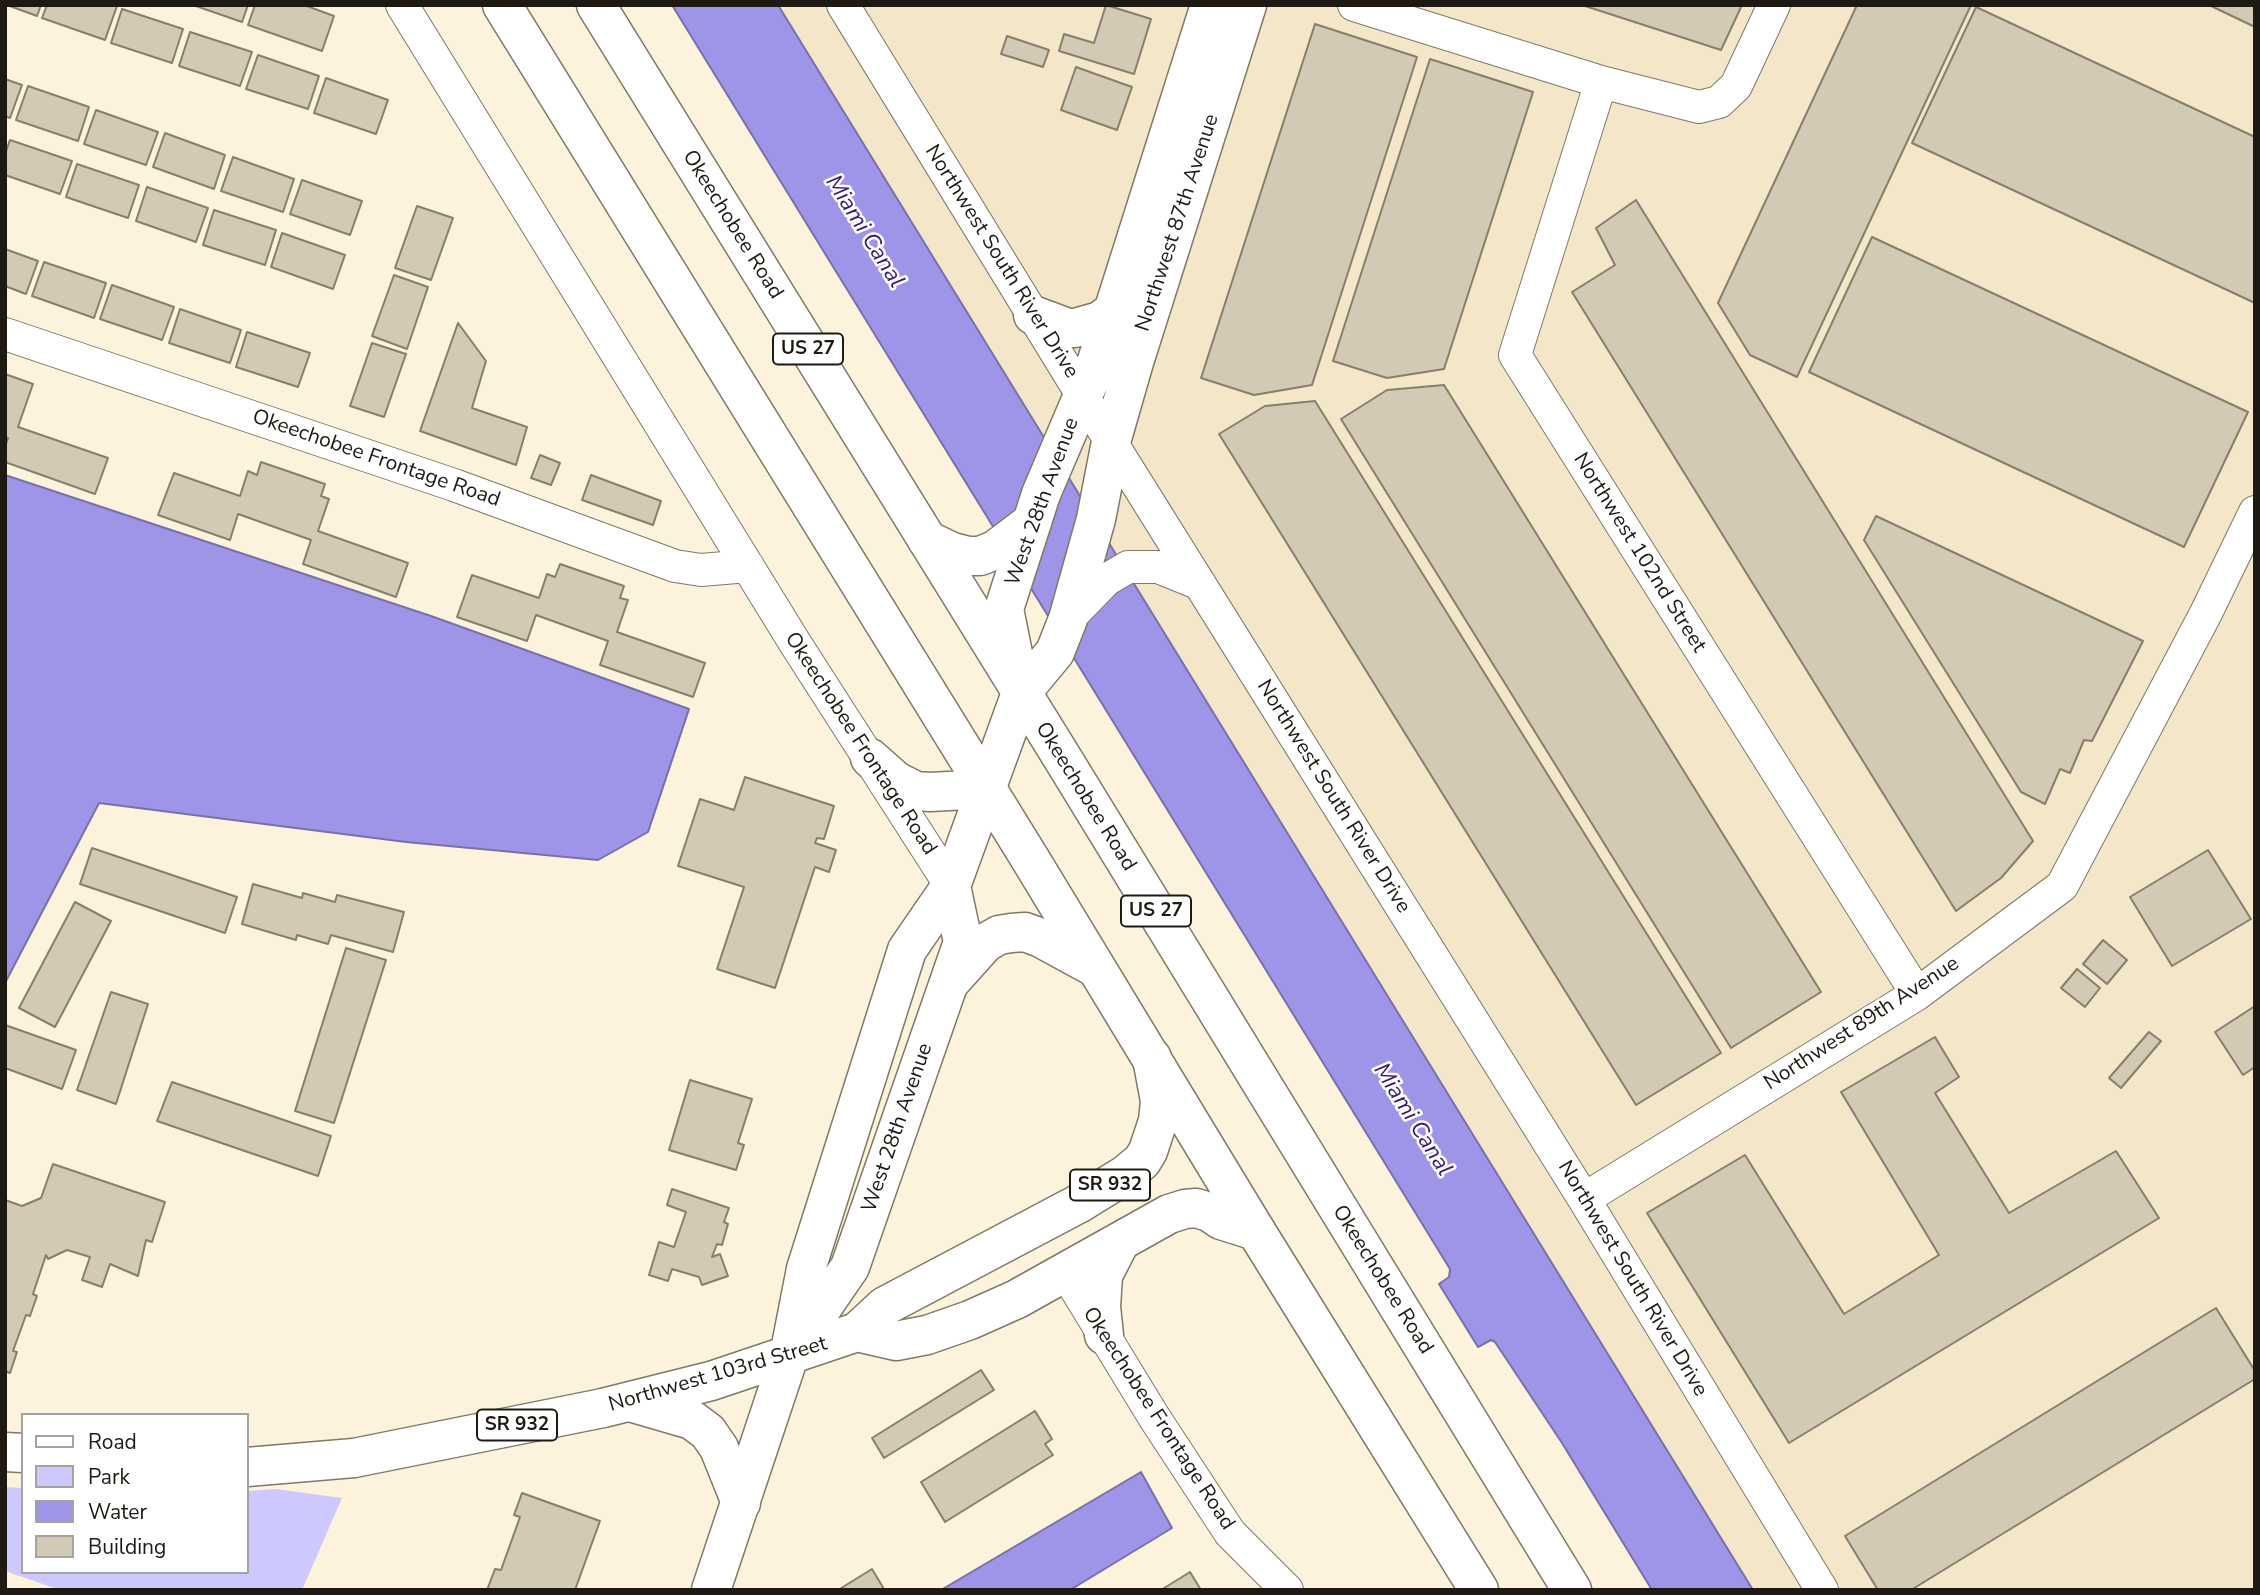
<!DOCTYPE html>
<html>
<head>
<meta charset="utf-8">
<style>
  body { margin:0 }
  #map { position:relative; width:2260px; height:1595px; overflow:hidden; background:#fdf3dd; font-family:"Nunito Sans",sans-serif }
  canvas { display:block }
  .frame { position:absolute; inset:0; border:7px solid #1e1a13; pointer-events:none }
  .legend { position:absolute; left:21px; top:1413px; width:228px; height:161px; box-sizing:border-box; background:#fff; border:2px solid #a5a3a1; margin:0; padding:9px 12px; list-style:none; font-size:21px; color:#1e1a13 }
  .legend li { display:flex; align-items:center; gap:14px; height:35px }
  .legend b { width:35px; border:2px solid #a5a3a1 }
</style>
</head>
<body>
<div id="map">
<canvas width="2260" height="1595"></canvas>
<div class="frame"></div>
<ul class="legend">
<li><b style="height:9px;background:#fff"></b>Road</li>
<li><b style="height:19px;background:#cdc9fe"></b>Park</li>
<li><b style="height:19px;background:#9f95e8"></b>Water</li>
<li><b style="height:19px;background:#d3cab5"></b>Building</li>
</ul>
</div>
<script>
const ctx = document.querySelector('canvas').getContext('2d');
ctx.lineJoin = 'round';
function fill(path, color) { ctx.fillStyle = color; ctx.fill(path, 'evenodd'); }
const poly = rows => new Path2D(rows.map(r => 'M' + r).join(''));
function stroke(path, color, width, dash) { ctx.strokeStyle = color; ctx.lineWidth = width; ctx.lineCap = dash ? 'butt' : 'round'; ctx.setLineDash(dash || []); ctx.stroke(path); }
function write(font, color, halo, rows, align = 'center') {
  ctx.font = font + ' "Nunito Sans",sans-serif'; ctx.lineWidth = 5; ctx.setLineDash([]); ctx.textBaseline = 'middle'; ctx.strokeStyle = halo; ctx.fillStyle = color; for (const [text, x, y, turn = 0] of rows) {
    ctx.save(); ctx.translate(x, y); ctx.rotate((+turn || 0) * Math.PI / 180); ctx.textAlign = isNaN(turn) ? turn : align; if (halo) ctx.strokeText(text, 0, 0); ctx.fillText(text, 0, 0); ctx.restore();
  }
}
const built = poly([
  [779,5,2255,5,2255,1590,1754,1590]
]);
const green = poly([
  [5,1487,23,1488,23,1572,247,1572,247,1491,276,1489,342,1498,302,1590,60,1590,5,1571]
]);
const water = poly([
  [672,5,778,5,1753,1590,1652,1590,1562,1443,1495,1342,1491,1340,1478,1347,1439,1284,1449,1277,1450,1269,672,5],
  [5,475,431,616,689,709,648,832,598,860,406,842,99,803,5,983,5,475],
  [1141,1472,1172,1528,1070,1590,941,1590,1141,1472]
]);
const building = poly([
  [7,5,41,5,37,16,7,5],
  [47,5,114,5,117,6,105,40,42,18,47,5],
  [193,5,248,5,242,22,193,5],
  [255,5,304,5,334,16,322,51,248,25,255,5],
  [1106,5,1151,19,1134,74,1059,51,1064,34,1094,43,1106,5],
  [1582,5,1742,5,1721,50,1582,5],
  [1857,5,1971,5,1797,377,1750,355,1718,303,1857,5],
  [2209,5,2255,5,2255,27,2209,5],
  [1976,7,2255,137,2255,303,1912,143,1976,7],
  [122,9,183,29,172,63,111,43,122,9],
  [1315,24,1417,57,1312,385,1254,395,1201,378,1315,24],
  [190,32,252,52,240,86,179,66,190,32],
  [1007,36,1049,50,1043,67,1001,54,1007,36],
  [258,55,319,76,308,109,246,89,258,55],
  [1430,59,1533,92,1444,369,1387,378,1333,361,1430,59],
  [1076,67,1132,87,1117,130,1061,110,1076,67],
  [326,78,388,100,376,134,314,113,326,78],
  [5,79,22,85,10,118,5,116,5,79],
  [28,86,89,107,78,141,16,120,28,86],
  [96,110,158,132,146,165,84,144,96,110],
  [165,133,225,155,214,189,153,167,165,133],
  [10,140,72,161,60,194,5,175,5,154,10,140],
  [233,157,294,179,283,212,221,191,233,157],
  [77,164,139,185,128,218,66,197,77,164],
  [302,180,362,201,350,235,290,214,302,180],
  [147,187,208,208,196,242,136,221,147,187],
  [1636,200,2033,841,2001,878,1956,911,1572,292,1615,265,1596,228,1636,200],
  [417,206,453,218,431,280,395,268,417,206],
  [214,210,276,230,265,265,203,245,214,210],
  [282,233,345,255,333,289,271,267,282,233],
  [1872,237,2248,412,2184,547,1809,372,1872,237],
  [5,249,38,261,26,294,5,286,5,249],
  [44,262,106,283,94,318,32,296,44,262],
  [394,275,428,287,407,349,372,336,394,275],
  [112,285,174,307,162,340,100,319,112,285],
  [180,309,241,330,230,363,169,343,180,309],
  [458,323,486,361,472,408,527,427,516,465,420,431,458,323],
  [247,332,310,353,298,387,236,367,247,332],
  [372,343,406,354,384,417,350,406,372,343],
  [5,374,33,384,18,427,108,458,95,494,5,462,5,447,8,438,5,437,5,374],
  [1444,385,1821,992,1731,1048,1341,419,1387,390,1444,385],
  [1315,401,1721,1053,1636,1105,1219,434,1265,406,1315,401],
  [540,455,560,463,551,485,531,478,540,455],
  [261,462,325,484,321,496,329,499,318,531,408,563,396,597,303,564,311,540,238,514,230,540,158,515,174,473,240,496,248,471,257,475,261,462],
  [591,475,661,501,653,525,582,500,591,475],
  [1876,516,2143,641,2092,741,2084,740,2070,773,2060,769,2045,804,2021,792,1864,540,1876,516],
  [560,564,624,586,620,598,628,600,617,632,705,663,693,697,600,665,608,641,536,615,527,641,457,617,472,575,539,598,547,574,555,577,560,564],
  [745,777,834,806,824,839,817,838,815,843,836,850,829,872,815,867,775,988,717,969,744,887,678,866,700,799,734,810,745,777],
  [92,848,237,897,225,933,80,884,92,848],
  [2208,850,2251,919,2172,966,2130,897,2208,850],
  [253,884,302,898,303,893,335,902,337,895,404,912,393,952,331,935,328,944,297,935,296,940,242,924,253,884],
  [75,902,111,921,55,1027,19,1008,75,902],
  [2103,940,2127,960,2107,984,2083,964,2103,940],
  [346,948,386,960,334,1123,295,1111,346,948],
  [2077,969,2100,988,2085,1007,2061,988,2077,969],
  [111,992,148,1004,116,1104,77,1090,111,992],
  [2255,1006,2255,1067,2243,1075,2215,1032,2255,1006],
  [5,1025,76,1050,62,1089,5,1068,5,1025],
  [2149,1032,2161,1041,2121,1088,2109,1078,2149,1032],
  [1935,1037,1959,1077,1935,1093,2009,1213,2116,1151,2159,1218,1789,1443,1647,1213,1745,1155,1844,1314,1939,1255,1841,1092,1935,1037],
  [690,1080,752,1099,738,1143,744,1145,736,1170,669,1150,690,1080],
  [172,1082,331,1136,318,1176,157,1121,172,1082],
  [53,1164,165,1202,152,1242,146,1240,138,1276,110,1264,102,1287,82,1280,90,1257,67,1250,48,1259,46,1255,33,1294,37,1296,30,1316,26,1315,13,1351,17,1352,10,1373,5,1371,5,1200,22,1206,41,1198,53,1164],
  [672,1189,729,1208,724,1222,728,1224,722,1245,717,1244,712,1257,720,1254,728,1276,702,1285,699,1277,672,1269,668,1281,649,1275,659,1242,674,1247,686,1212,667,1205,672,1189],
  [2216,1308,2255,1371,2255,1379,1911,1590,1878,1590,1845,1536,2216,1308],
  [981,1370,994,1390,884,1458,872,1438,981,1370],
  [1035,1411,1052,1439,1045,1444,1053,1455,945,1522,921,1482,1035,1411],
  [522,1493,600,1521,575,1590,487,1590,495,1569,501,1570,520,1517,514,1515,522,1493],
  [872,1569,884,1589,838,1590,872,1569],
  [1190,1572,1201,1590,1161,1590,1190,1572]
]);
const minor = poly([
  [402,5,795,643,951,886],
  [843,5,1111,442,1584,1199,1822,1590],
  [1354,5,1601,82,1699,107,1719,102,1736,86,1774,5],
  [1601,82,1515,355,1917,994],
  [5,334,454,485,675,566,701,570,748,566],
  [1068,619,1106,580,1128,567,1158,567,1200,584],
  [1584,1199,1917,994,2062,886,2206,613,2255,512],
  [1066,1273,1154,1417,1230,1533,1287,1590]
]);
const major = poly([
  [1033,315,1068,328,1075,328,1100,321,1113,311],
  [1020,688,1004,609,1041,494,1093,372,1106,334,1210,5],
  [857,1332,896,1341,927,1335,970,1320,1017,1299,1169,1214,1185,1209,1196,1208,1209,1212,1221,1220,1256,1231],
  [1104,1335,1101,1307,1103,1275,1120,1242],
  [798,1343,850,1267,963,942,951,886],
  [630,1402,692,1420,708,1432,719,1448,741,1503],
  [5,1452,23,1453],
  [247,1467,354,1458,603,1408,711,1381,857,1332,885,1306,1078,1204,1125,1175,1142,1161,1148,1151,1158,1121,1160,1101,1152,1058],
  [711,1590,789,1356,806,1269,907,950,951,886,1021,693,1055,652,1068,619,1096,519,1111,442,1134,362,1247,5]
]);
const highway = poly([
  [502,5,1029,857,1256,1231,1479,1590],
  [596,5,1063,759,1572,1590],
  [927,540,952,552,968,556,980,556,995,550,1032,522],
  [870,758,896,781,916,791,930,792,986,789],
  [950,982,985,943,999,935,1011,933,1025,932,1041,938,1096,968]
]);
const shields = [
  [808,349,70],
  [1156,911,70],
  [1110,1185,80],
  [517,1425,80]
];
const shieldNames = [
  ["US 27",808,349],
  ["US 27",1156,911],
  ["SR 932",1110,1185],
  ["SR 932",517,1425]
];
const streetNames = [
  ["Northwest 87th Avenue",1178,223,-72],
  ["Okeechobee Road",732,225,58],
  ["Northwest South River Drive",1001,262,58],
  ["Okeechobee Frontage Road",376,459,19],
  ["West 28th Avenue",1043,502,-70],
  ["Northwest 102nd Street",1639,553,58],
  ["Okeechobee Frontage Road",860,744,57],
  ["Okeechobee Road",1085,797,58],
  ["Northwest South River Drive",1333,797,58],
  ["Northwest 89th Avenue",1862,1024,-33],
  ["West 28th Avenue",898,1128,-71],
  ["Northwest South River Drive",1632,1279,59],
  ["Okeechobee Road",1382,1280,58],
  ["Northwest 103rd Street",718,1375,-16],
  ["Okeechobee Frontage Road",1158,1419,57]
];
const waterNames = [
  ["Miami Canal",864,232,58],
  ["Miami Canal",1412,1120,58]
];
fill(built, '#f3e6c9');
fill(green, '#cdc9fe');
fill(water, '#9f95e8');
stroke(water, '#7870a8', 2);
fill(building, '#d3cab5');
stroke(building, '#877e6b', 2);
stroke(minor, '#817865', 34);
stroke(major, '#817865', 41);
stroke(highway, '#817865', 41);
stroke(minor, '#fff', 32);
stroke(major, '#fff', 38);
stroke(highway, '#fff', 38);
for (const [x, y, w] of shields) { const box = new Path2D(); box.roundRect(x - w / 2, y - 15.5, w, 31, 5); ctx.fillStyle = '#fff'; ctx.fill(box); stroke(box, '#1e1a13', 2); }
write('bold 19px', '#1e1a13', null, shieldNames);
write('21px', '#1e1a13', '#fff', streetNames);
write('italic 23px', '#361a7a', '#fff', waterNames);
</script>
</body>
</html>
